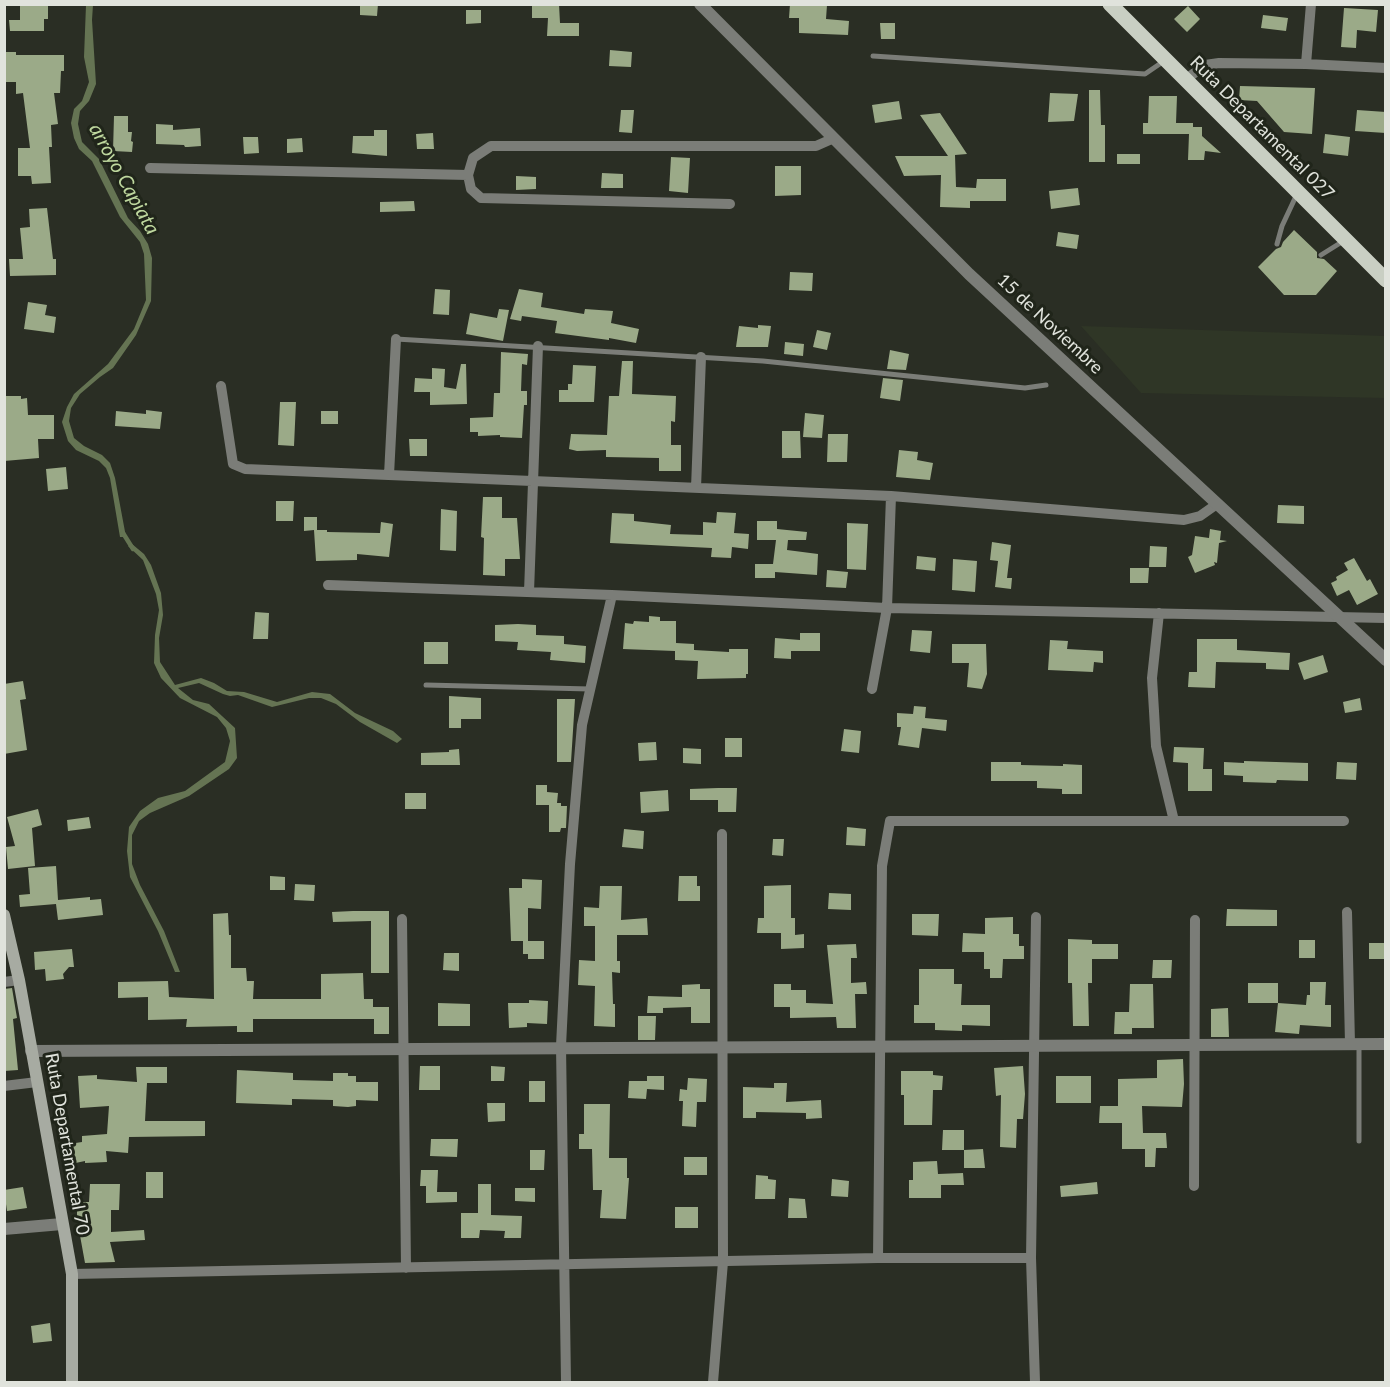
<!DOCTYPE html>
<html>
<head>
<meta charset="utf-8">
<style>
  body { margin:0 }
  #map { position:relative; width:1390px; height:1387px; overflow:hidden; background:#2a2e24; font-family:Lato,sans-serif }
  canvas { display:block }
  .frame { position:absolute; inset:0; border:6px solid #e0e3dc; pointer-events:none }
</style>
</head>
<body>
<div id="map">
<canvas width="1390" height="1387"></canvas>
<div class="frame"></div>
</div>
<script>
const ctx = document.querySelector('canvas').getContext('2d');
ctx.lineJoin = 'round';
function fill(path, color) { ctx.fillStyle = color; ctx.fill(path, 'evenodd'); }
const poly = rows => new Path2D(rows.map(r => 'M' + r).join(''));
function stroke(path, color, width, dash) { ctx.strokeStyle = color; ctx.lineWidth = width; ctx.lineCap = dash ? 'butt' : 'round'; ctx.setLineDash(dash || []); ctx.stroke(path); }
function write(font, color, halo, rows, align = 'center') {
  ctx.font = font + ' Lato,sans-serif'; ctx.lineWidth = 6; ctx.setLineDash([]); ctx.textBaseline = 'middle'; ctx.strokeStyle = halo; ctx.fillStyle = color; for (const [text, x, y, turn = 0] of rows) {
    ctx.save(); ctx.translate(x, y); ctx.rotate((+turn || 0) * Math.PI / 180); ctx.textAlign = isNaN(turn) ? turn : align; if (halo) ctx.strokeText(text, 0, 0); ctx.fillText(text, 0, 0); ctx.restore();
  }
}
const built = poly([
  [1081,326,1385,336,1385,398,1141,393]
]);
const water = poly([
  [86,5,93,5,92,20,96,84,89,101,80,111,78,124,82,142,99,159,128,218,140,231,148,244,152,258,151,301,136,335,113,368,100,377,80,394,71,408,69,421,74,438,84,446,102,455,110,463,115,478,126,537,120,537,110,478,106,468,99,461,76,450,68,441,62,422,67,407,74,394,108,364,134,329,146,300,144,254,140,242,120,217,92,161,79,149,74,138,71,123,74,109,82,101,89,82,84,57],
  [132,544,144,554,151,565,161,593,163,615,159,638,160,662,175,685,201,678,214,683,227,691,244,692,277,702,312,692,330,694,355,713,393,731,402,739,397,743,360,722,336,704,321,698,309,698,272,707,238,695,230,696,223,694,199,683,178,688,193,700,209,704,235,728,237,758,229,769,189,796,150,813,139,821,132,835,132,864,140,885,164,931,180,972,175,972,158,931,130,877,127,851,129,827,140,811,158,798,185,791,225,762,230,741,226,728,217,717,180,698,161,678,154,663,155,635,159,610,156,594,143,560,128,546]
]);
const stream = poly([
  [123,533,133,549]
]);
const building = poly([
  [20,4,48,4,48,19,44,19,44,31,10,31,9,20,20,20],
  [360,4,378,4,377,16,360,15],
  [532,4,559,4,560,23,579,23,579,36,547,36,548,18,532,18],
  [790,4,827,5,826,19,849,21,848,35,799,33,799,18,789,18],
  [1188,6,1200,19,1187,32,1174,19],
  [1344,8,1378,10,1376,32,1357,30,1356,48,1341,47],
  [466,10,481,10,481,23,466,24],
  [1263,15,1288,18,1286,31,1261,28],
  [880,23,895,23,895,39,881,39],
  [610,50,632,52,631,67,609,66],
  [4,52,16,52,16,55,64,55,64,71,61,71,60,93,54,93,58,124,51,125,52,147,49,147,51,183,32,184,31,176,18,176,18,148,30,148,23,93,16,94,16,82,4,82],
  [1240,86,1315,88,1312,134,1284,132,1257,101,1239,100],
  [1089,90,1100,90,1101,125,1105,125,1105,162,1089,162],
  [1050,93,1078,94,1074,121,1048,122],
  [1149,96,1177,96,1176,123,1193,123,1193,127,1202,127,1202,136,1221,153,1205,151,1204,160,1188,160,1189,134,1143,134,1143,123,1148,123],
  [899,101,902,119,875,123,872,105],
  [621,110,634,110,632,133,619,132],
  [1357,110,1386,112,1386,133,1355,131],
  [940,113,967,154,955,155,956,187,976,188,977,179,1006,179,1006,201,970,201,970,208,940,207,941,175,904,176,895,156,948,156,920,115],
  [114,116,128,116,128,132,132,132,131,141,133,142,132,152,113,151],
  [156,124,173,125,173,130,200,128,201,146,188,147,185,147,184,145,156,144],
  [374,130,387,130,387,156,352,153,353,136,374,136],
  [433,133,434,149,417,149,416,134],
  [1325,134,1350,137,1348,156,1323,153],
  [243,137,258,137,259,153,244,154],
  [302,138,303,152,287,153,287,139],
  [1117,154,1140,154,1140,164,1117,164],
  [671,157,690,158,688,193,669,191],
  [775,166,801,166,801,195,775,196],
  [602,173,623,174,623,188,601,188],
  [516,176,536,177,536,189,516,190],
  [1078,188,1080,205,1051,209,1049,191],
  [414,201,415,211,380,212,380,202],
  [47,208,53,259,56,259,56,275,10,276,9,259,23,259,20,228,30,227,29,209],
  [1294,230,1317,252,1317,258,1324,259,1337,271,1316,295,1284,295,1258,267,1276,249,1281,247,1283,242],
  [1058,232,1079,235,1077,249,1056,246],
  [790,272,813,273,812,291,789,290],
  [435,289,450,290,449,315,433,314],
  [519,289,543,293,541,307,584,314,585,309,613,311,611,323,639,329,636,343,609,338,609,340,555,333,557,321,522,316,521,321,510,319],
  [28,302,47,305,45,315,56,317,54,333,24,329],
  [499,309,509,310,503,341,466,334,470,313,497,318],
  [758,325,771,326,768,347,736,347,739,326,758,328],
  [817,330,831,333,827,350,813,347],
  [785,342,804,344,803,356,784,354],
  [890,350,909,354,906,370,887,369],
  [501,352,528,354,527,365,522,364,521,391,527,391,527,405,524,405,522,438,500,437,500,435,478,436,478,432,470,432,470,418,493,417,494,393,500,393],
  [622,361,633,361,632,394,676,396,675,422,671,421,671,445,681,445,681,471,659,471,659,458,606,457,606,450,577,451,569,449,571,434,607,435,609,396,619,396],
  [461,364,466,364,467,404,430,405,430,392,414,392,415,378,432,379,432,368,445,369,444,387,456,389],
  [573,365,596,366,594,402,559,402,559,390,568,390,568,384,572,384],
  [883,378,903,380,900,401,880,398],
  [4,396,21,396,21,399,27,398,28,415,54,415,54,439,38,439,39,458,4,461],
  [280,402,296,402,294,446,278,445],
  [146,410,162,412,160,429,115,426,116,411,146,414],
  [321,411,338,411,338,424,321,424],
  [805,413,824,415,822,438,803,437],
  [782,431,800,431,801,458,782,458],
  [828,434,848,434,847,462,827,462],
  [409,439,427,439,427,456,410,456],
  [899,450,918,452,917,460,933,463,930,480,896,477],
  [66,467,68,489,48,491,46,469],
  [483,497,502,497,502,518,517,518,520,559,505,559,505,576,483,575,484,538,481,537],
  [276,501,294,501,293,521,276,521],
  [1278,505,1304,506,1304,524,1277,523],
  [441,509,457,511,456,551,440,550],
  [717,512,736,513,734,533,749,534,748,549,732,547,731,558,711,557,712,548,610,543,612,513,634,514,634,521,671,525,670,534,703,535,703,522,716,523],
  [304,517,317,517,317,530,327,530,327,532,380,533,381,522,393,524,389,557,357,554,357,560,316,561,314,530,304,531],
  [757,521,777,521,777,529,807,532,806,540,788,540,787,550,818,554,817,575,775,572,775,578,755,578,755,564,773,564,776,540,757,540],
  [847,523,868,524,866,570,847,569],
  [1210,529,1221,531,1220,540,1227,541,1219,543,1217,563,1214,562,1215,565,1195,573,1188,557,1192,555,1195,536,1209,538],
  [992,542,1011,545,1007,578,1012,578,1011,589,995,587,998,561,990,560],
  [1150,546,1167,547,1166,567,1149,567],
  [917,556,936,558,935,571,916,569],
  [1354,558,1367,581,1370,579,1378,594,1357,605,1349,590,1337,596,1331,583,1337,580,1336,577,1348,570,1344,563],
  [953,559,977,561,975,592,952,590],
  [1130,568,1149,568,1148,583,1130,583],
  [827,570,848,572,846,588,826,587],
  [255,612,269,613,268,639,253,639],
  [649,616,660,617,660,621,676,621,676,643,694,644,694,650,729,652,729,649,748,649,748,674,746,674,746,678,697,679,698,661,675,660,675,651,623,649,625,623,633,624,634,621,649,622],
  [518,624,536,625,536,635,564,636,564,644,586,646,585,663,550,660,551,652,517,650,518,642,495,641,495,625],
  [912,630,932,631,930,653,910,651],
  [800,633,820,633,820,651,791,651,791,659,774,658,775,638,800,640],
  [1197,639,1237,639,1237,650,1290,653,1289,670,1266,669,1266,663,1216,662,1215,688,1188,687,1189,672,1197,672],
  [1050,640,1068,641,1067,649,1103,651,1103,663,1094,662,1093,672,1048,670],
  [424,642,448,642,448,664,424,664],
  [952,644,986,644,987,674,982,689,967,687,969,663,952,663],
  [1323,655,1328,672,1304,680,1298,663],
  [23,681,26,699,20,700,27,750,4,754,4,684],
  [449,696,481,698,481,719,461,719,461,728,449,728],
  [1360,698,1362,710,1345,713,1343,702],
  [557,699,575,699,571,762,557,762],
  [914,706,926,707,925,718,947,720,946,731,922,728,919,748,898,745,901,727,897,727,897,713,913,714],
  [844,729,861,731,859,753,841,751],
  [725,738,742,738,742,757,725,757],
  [656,742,657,760,639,761,638,743],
  [1174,747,1204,748,1203,769,1212,769,1212,791,1188,791,1188,763,1173,762],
  [683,748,701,749,701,764,683,763],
  [459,749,460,765,421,765,421,753,449,752,449,750],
  [1244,761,1308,763,1308,781,1277,780,1276,783,1243,782,1243,776,1224,775,1224,762,1244,763],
  [991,762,1021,762,1021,765,1063,766,1063,764,1082,765,1082,794,1062,794,1062,789,1037,788,1037,781,991,781],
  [1337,762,1357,763,1356,780,1336,779],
  [536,785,547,785,547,792,558,793,557,803,561,803,561,806,567,806,566,828,561,828,560,832,549,832,549,805,536,805],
  [718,788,737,788,736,812,718,812,718,800,690,800,690,789],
  [668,790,669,811,641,813,640,792],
  [405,793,426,793,426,809,405,809],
  [38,809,42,825,32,828,35,866,8,869,6,847,15,846,7,817],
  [89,817,91,828,68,831,67,820],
  [847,827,866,829,865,846,846,845],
  [624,829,644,831,643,849,622,847],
  [773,839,784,839,783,856,772,855],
  [56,866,58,900,90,897,90,900,101,899,103,915,58,920,56,904,20,907,19,895,30,894,28,868],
  [270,876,285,877,285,890,270,890],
  [679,876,697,876,697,886,700,886,700,901,678,901],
  [522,879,542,880,541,909,528,908,528,941,544,941,544,959,528,959,528,954,523,954,523,941,511,941,509,888,522,888],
  [295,884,315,885,314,901,294,900],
  [791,885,791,918,795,918,795,935,804,934,804,948,781,949,781,933,757,933,758,918,764,918,764,886],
  [600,886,622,886,621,920,647,918,648,935,617,935,617,961,620,961,620,973,612,972,613,1004,615,1004,615,1027,594,1026,595,986,578,985,579,960,595,961,595,926,584,926,584,907,599,908],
  [829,893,851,894,851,910,828,909],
  [1227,909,1277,910,1277,926,1226,926],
  [353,911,389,911,389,973,371,973,371,921,333,922,332,912],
  [228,913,229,935,231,935,231,968,246,968,247,981,254,981,253,999,321,999,321,974,363,973,364,999,373,999,373,1007,389,1007,389,1034,374,1034,374,1019,253,1019,253,1032,237,1032,237,1026,186,1027,187,1019,148,1020,148,997,118,998,118,982,168,981,169,997,214,999,213,914],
  [912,914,939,914,938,936,912,935],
  [1013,917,1013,934,1019,934,1019,946,1024,946,1024,959,1003,959,1002,978,990,978,990,969,984,969,984,952,962,952,963,933,985,934,985,918],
  [1068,939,1092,940,1092,944,1118,944,1118,959,1092,959,1092,983,1088,983,1089,1026,1073,1026,1072,983,1068,983],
  [1299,940,1315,940,1315,958,1299,958],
  [1369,943,1386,943,1386,959,1369,959],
  [856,944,857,958,851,958,851,983,866,982,867,994,855,994,856,1028,837,1028,836,1017,790,1018,790,1007,774,1007,774,984,791,984,791,990,806,990,806,1003,833,1004,827,945],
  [72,949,74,967,69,967,63,974,64,979,46,981,45,969,35,970,34,952],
  [444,953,459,953,459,971,443,970],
  [1153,960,1172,960,1171,978,1152,978],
  [919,969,954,969,954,984,962,984,961,1005,990,1005,990,1026,962,1025,962,1031,935,1030,935,1023,914,1023,914,1005,919,1005],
  [1310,982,1326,982,1325,1005,1331,1005,1331,1027,1300,1025,1299,1034,1275,1032,1278,1003,1306,1005,1307,995,1310,995],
  [1248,983,1278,983,1278,1003,1248,1003],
  [700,984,700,989,710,989,710,1023,691,1023,691,1007,663,1008,663,1013,647,1013,648,996,682,997,682,985],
  [1130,984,1153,984,1154,1028,1132,1028,1132,1034,1114,1034,1115,1012,1129,1012],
  [12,988,17,1018,13,1019,18,1070,4,1071,4,989],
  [529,1000,548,1001,547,1024,527,1023,527,1027,509,1028,508,1003,529,1003],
  [438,1003,470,1004,470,1026,438,1026],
  [1228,1008,1229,1037,1211,1037,1211,1009],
  [638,1016,656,1016,655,1040,638,1040],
  [1183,1059,1184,1084,1182,1107,1142,1106,1143,1133,1166,1133,1167,1148,1156,1148,1155,1167,1145,1167,1145,1149,1122,1149,1122,1123,1099,1123,1100,1106,1118,1106,1118,1079,1157,1078,1157,1060],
  [420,1066,440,1066,440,1090,419,1090],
  [491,1066,505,1067,504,1081,491,1081],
  [1023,1066,1025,1094,1023,1119,1017,1119,1016,1148,1000,1147,1001,1095,996,1096,994,1068],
  [136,1067,167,1067,167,1083,147,1083,145,1121,205,1121,205,1136,129,1137,128,1153,106,1151,107,1162,85,1163,85,1161,66,1165,62,1151,70,1149,69,1144,82,1142,82,1136,107,1134,109,1106,80,1108,78,1076,97,1075,97,1079,137,1082],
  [237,1070,293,1073,293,1080,333,1081,333,1073,348,1073,348,1076,356,1076,356,1082,378,1082,378,1101,356,1100,356,1106,348,1107,333,1106,333,1100,292,1099,292,1105,236,1103],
  [901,1071,933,1071,933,1075,943,1076,942,1090,933,1090,932,1125,904,1125,904,1095,901,1095],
  [647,1076,664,1076,664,1090,647,1089,646,1099,628,1098,629,1081,647,1081],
  [1056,1076,1091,1076,1091,1103,1056,1103],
  [688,1078,707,1079,706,1102,697,1102,696,1127,682,1126,683,1101,679,1101,680,1089,687,1090],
  [529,1081,545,1081,545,1102,529,1102],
  [774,1083,787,1083,786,1102,821,1100,822,1118,806,1119,806,1113,756,1112,756,1118,743,1118,743,1087,774,1088],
  [487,1103,505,1103,505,1121,488,1122],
  [584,1104,610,1104,609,1158,627,1158,627,1178,629,1178,626,1219,600,1218,602,1190,593,1190,592,1149,579,1149,579,1134,584,1134],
  [943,1130,964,1130,964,1150,942,1150],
  [431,1139,458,1139,457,1157,430,1156],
  [983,1149,985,1168,964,1168,964,1150],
  [530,1150,545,1150,544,1170,530,1170],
  [684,1157,707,1157,707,1175,684,1175],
  [937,1161,938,1174,963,1173,964,1185,941,1185,941,1198,909,1198,909,1180,913,1180,913,1162],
  [421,1170,438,1170,437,1192,457,1192,457,1202,426,1203,426,1186,420,1186],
  [146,1172,163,1172,163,1198,146,1198],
  [756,1175,768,1176,768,1179,776,1180,775,1199,755,1199],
  [832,1179,849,1181,848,1197,831,1196],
  [1097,1182,1098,1194,1061,1197,1060,1186],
  [90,1184,120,1184,119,1210,111,1210,111,1232,144,1230,145,1240,110,1242,115,1262,85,1263,77,1219,77,1202,89,1202],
  [478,1184,491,1184,491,1215,522,1216,521,1238,504,1238,505,1231,480,1230,479,1238,461,1238,461,1213,478,1213],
  [23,1187,27,1208,7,1211,4,1190],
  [515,1188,535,1188,535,1202,515,1201],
  [789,1198,805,1199,807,1218,788,1218],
  [675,1207,698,1207,698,1228,675,1228],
  [50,1323,52,1341,33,1343,31,1326]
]);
const service = poly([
  [873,56,1145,74,1164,61],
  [1277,244,1282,226,1297,194],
  [1321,255,1345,240],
  [396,339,763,361,1025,388,1046,385],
  [426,685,590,689],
  [1359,1141,1359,1044]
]);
const minor = poly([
  [1306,64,1311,4],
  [1185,80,1205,65,1219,63,1306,64,1386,68],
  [150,168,468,175],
  [730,204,481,198,471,189,468,175,473,158,491,146,816,146,834,138],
  [221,386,233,464,245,469,891,496,1184,520,1200,516,1217,504],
  [389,475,396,339],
  [696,488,701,357],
  [328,585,612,595,887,608,1386,618],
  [529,592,538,346],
  [1159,613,1152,678,1154,711,1156,746,1174,821],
  [872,689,887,608,891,496],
  [1347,912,1350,1044],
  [402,919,406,1268],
  [4,982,19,980],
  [4,1086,37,1082],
  [1194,1186,1195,920],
  [878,1258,882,866,890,821,1344,821],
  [72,1274,878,1258,1031,1258],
  [566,1382,561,1046,570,864,582,725,612,595],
  [713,1382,723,1262,722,834],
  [1035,1382,1031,1258,1036,917]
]);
const tertiary = poly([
  [700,4,969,274,1386,660],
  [31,1051,1386,1044],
  [4,1229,62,1224]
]);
const secondary = poly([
  [4,915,19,980,72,1274,72,1382]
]);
const primary = poly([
  [1110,4,1386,280]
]);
const streetNames = [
  ["Ruta Departamental 027",1262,128,45],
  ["15 de Noviembre",1050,324,43],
  ["Ruta Departamental 70",67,1144,80]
];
const waterNames = [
  ["arroyo Capiata",124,179,61]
];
fill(built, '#2f3626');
fill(water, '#657453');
stroke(stream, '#657453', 4.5);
fill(building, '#9baa88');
stroke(service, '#7b7d78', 5);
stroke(minor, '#7b7d78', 10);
stroke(tertiary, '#7b7d78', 12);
stroke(secondary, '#a7aba2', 12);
stroke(primary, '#c9cfc3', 15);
write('18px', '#e0e3dc', '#20251a', streetNames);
write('italic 20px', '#bed79e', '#20251a', waterNames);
</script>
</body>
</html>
